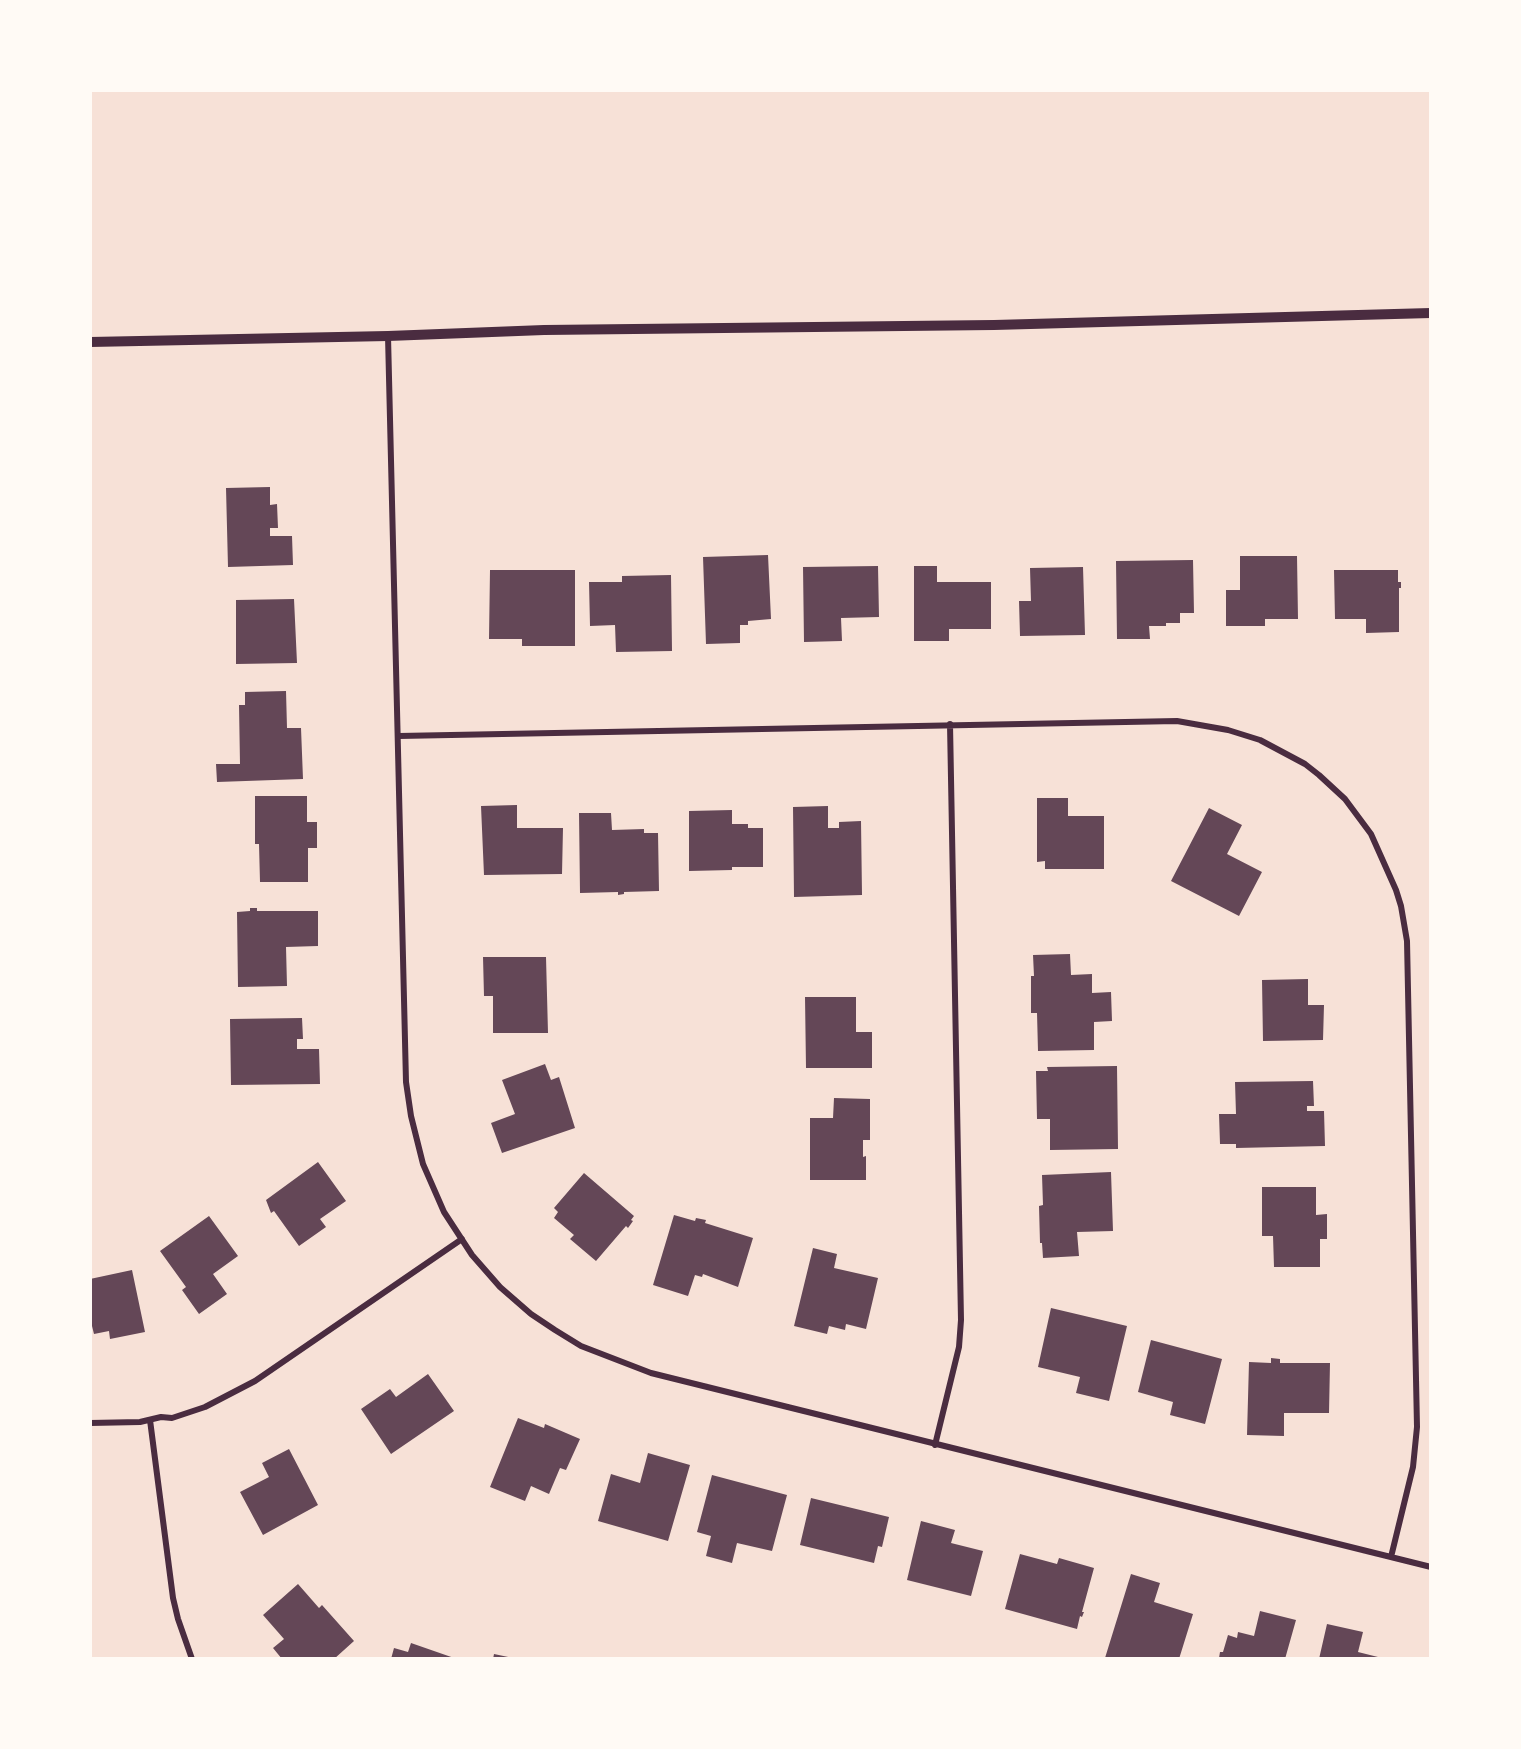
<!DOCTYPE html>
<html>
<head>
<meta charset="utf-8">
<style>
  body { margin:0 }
  #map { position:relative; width:1521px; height:1749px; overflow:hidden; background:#f7e1d7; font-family:"Golos Text",sans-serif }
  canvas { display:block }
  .frame { position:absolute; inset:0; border:92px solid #fffaf5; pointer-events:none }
</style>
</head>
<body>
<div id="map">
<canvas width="1521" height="1749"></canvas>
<div class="frame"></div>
</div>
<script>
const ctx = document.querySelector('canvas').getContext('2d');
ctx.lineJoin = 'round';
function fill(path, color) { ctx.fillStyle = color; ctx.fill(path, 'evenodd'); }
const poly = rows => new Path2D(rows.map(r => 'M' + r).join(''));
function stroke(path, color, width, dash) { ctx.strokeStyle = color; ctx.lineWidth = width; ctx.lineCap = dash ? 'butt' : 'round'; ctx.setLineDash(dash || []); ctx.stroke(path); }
const building = poly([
  [270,487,270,505,277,504,278,528,270,528,270,536,292,536,293,565,228,567,226,488],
  [768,555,771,619,748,621,748,625,740,625,740,643,706,644,703,557],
  [1240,556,1297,556,1298,619,1265,619,1265,626,1226,626,1226,590,1240,590],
  [1193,560,1194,613,1180,613,1180,623,1166,623,1166,626,1149,626,1150,639,1117,639,1116,561],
  [878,566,879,617,841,618,842,641,804,642,803,567],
  [914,566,937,566,937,582,991,582,991,629,949,629,949,641,914,641],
  [1083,567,1085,635,1020,636,1019,601,1031,601,1030,568],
  [490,570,575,570,575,646,522,646,522,639,489,639],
  [1334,570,1398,570,1398,582,1401,582,1401,588,1399,588,1399,632,1366,633,1366,619,1335,619],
  [671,575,672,651,616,652,615,625,590,626,589,582,622,582,622,576],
  [294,599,297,663,236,664,236,600],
  [286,691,287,728,301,728,303,779,217,782,216,764,240,764,239,705,245,705,245,692],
  [255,796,307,796,307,822,317,822,317,848,308,848,308,882,260,882,259,844,255,844],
  [1037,798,1068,798,1068,816,1104,816,1104,869,1045,869,1045,861,1037,862],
  [517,805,517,828,563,828,562,874,484,875,481,806],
  [828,806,828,828,839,828,839,822,861,821,862,895,794,897,793,807],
  [1209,808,1242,825,1227,854,1262,872,1239,916,1171,881],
  [732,810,732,824,748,824,748,828,763,828,763,867,732,867,732,870,689,871,689,811],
  [579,813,611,813,612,830,644,829,644,833,658,833,659,891,624,892,624,894,618,895,618,892,580,893],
  [250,908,257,908,257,911,318,911,318,946,286,947,287,986,238,987,237,912,250,911],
  [1070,954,1071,975,1092,974,1092,993,1111,992,1112,1021,1094,1022,1094,1050,1038,1051,1037,1013,1031,1013,1031,976,1034,976,1033,955],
  [483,957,546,957,548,1033,493,1033,493,996,484,996],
  [1308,979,1308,1005,1324,1005,1323,1040,1263,1041,1262,980],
  [805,997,856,997,856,1032,872,1032,872,1068,806,1068],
  [302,1018,303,1039,297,1039,297,1049,319,1049,320,1084,231,1085,230,1019],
  [545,1064,551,1080,559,1077,575,1128,502,1153,491,1123,515,1114,502,1080],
  [1117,1066,1118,1149,1050,1150,1050,1119,1037,1119,1036,1071,1048,1071,1047,1067],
  [1313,1081,1314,1106,1307,1106,1307,1111,1324,1111,1325,1146,1236,1148,1236,1144,1220,1144,1219,1114,1236,1114,1235,1082],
  [834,1098,870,1099,870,1140,863,1140,863,1157,866,1156,866,1180,810,1180,810,1118,833,1118],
  [318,1162,346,1201,320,1219,326,1227,299,1246,274,1211,271,1213,266,1200],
  [1111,1172,1113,1231,1077,1232,1079,1256,1043,1258,1042,1243,1040,1243,1039,1206,1043,1205,1042,1175],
  [584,1173,634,1216,631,1220,633,1221,628,1228,626,1226,596,1261,570,1239,574,1235,554,1218,558,1212,554,1208],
  [1262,1187,1316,1187,1316,1215,1327,1214,1327,1239,1320,1239,1320,1267,1274,1267,1273,1236,1262,1236],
  [674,1215,695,1221,696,1218,706,1220,705,1223,753,1238,738,1287,703,1274,702,1277,695,1275,688,1296,653,1285],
  [209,1216,238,1256,213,1274,227,1294,199,1314,182,1290,186,1287,160,1251],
  [813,1248,837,1254,834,1268,878,1278,866,1329,846,1324,845,1330,829,1326,827,1334,794,1326],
  [132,1270,145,1332,110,1339,109,1331,94,1334,92,1326,90,1326,90,1279],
  [1051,1308,1127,1326,1109,1401,1076,1393,1080,1377,1038,1367],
  [1151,1340,1222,1359,1205,1424,1170,1415,1173,1402,1138,1392],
  [1271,1358,1280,1359,1280,1363,1330,1363,1329,1413,1284,1413,1284,1436,1247,1435,1249,1362,1271,1363],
  [428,1374,454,1411,391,1454,361,1409,390,1389,396,1397],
  [518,1418,544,1428,545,1424,580,1439,566,1470,560,1468,549,1494,531,1486,525,1501,490,1487],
  [289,1449,318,1505,263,1535,240,1492,269,1477,262,1463],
  [648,1453,690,1465,668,1541,598,1521,611,1474,640,1483],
  [712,1475,787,1495,772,1551,737,1543,732,1563,706,1556,711,1536,697,1532],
  [811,1498,889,1517,882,1547,878,1546,874,1563,800,1545],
  [921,1521,955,1530,951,1543,983,1551,971,1596,907,1580],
  [1020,1554,1057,1564,1059,1558,1094,1568,1082,1612,1084,1612,1082,1617,1080,1616,1077,1629,1005,1609],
  [1131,1574,1160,1583,1154,1602,1193,1614,1179,1659,1105,1658],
  [298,1584,319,1608,322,1605,354,1641,334,1659,282,1659,273,1648,284,1639,263,1615],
  [1260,1611,1296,1620,1285,1659,1219,1658,1220,1652,1223,1652,1228,1635,1237,1638,1238,1632,1254,1636],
  [1327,1624,1363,1632,1358,1652,1386,1659,1319,1659],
  [411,1643,457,1659,391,1659,394,1648,408,1652],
  [494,1654,513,1658,512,1659,493,1659]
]);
const minor = poly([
  [388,336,406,1082,411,1116,423,1164,444,1212,472,1255,500,1287,531,1314,555,1330,581,1346,651,1373,1431,1567],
  [399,736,1177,721,1228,730,1260,740,1305,764,1319,775,1345,799,1371,834,1396,890,1401,906,1407,941,1417,1427,1413,1467,1391,1557],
  [150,1420,173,1598,178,1619,192,1659],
  [90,1423,140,1422,161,1417,172,1418,205,1407,255,1381,462,1239],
  [935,1445,959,1347,961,1320,950,724]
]);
const tertiary = poly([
  [90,342,388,336,544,330,994,325,1431,313]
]);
fill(building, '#644757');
stroke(minor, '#4a2c40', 6);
stroke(tertiary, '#4a2c40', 10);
</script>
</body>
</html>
